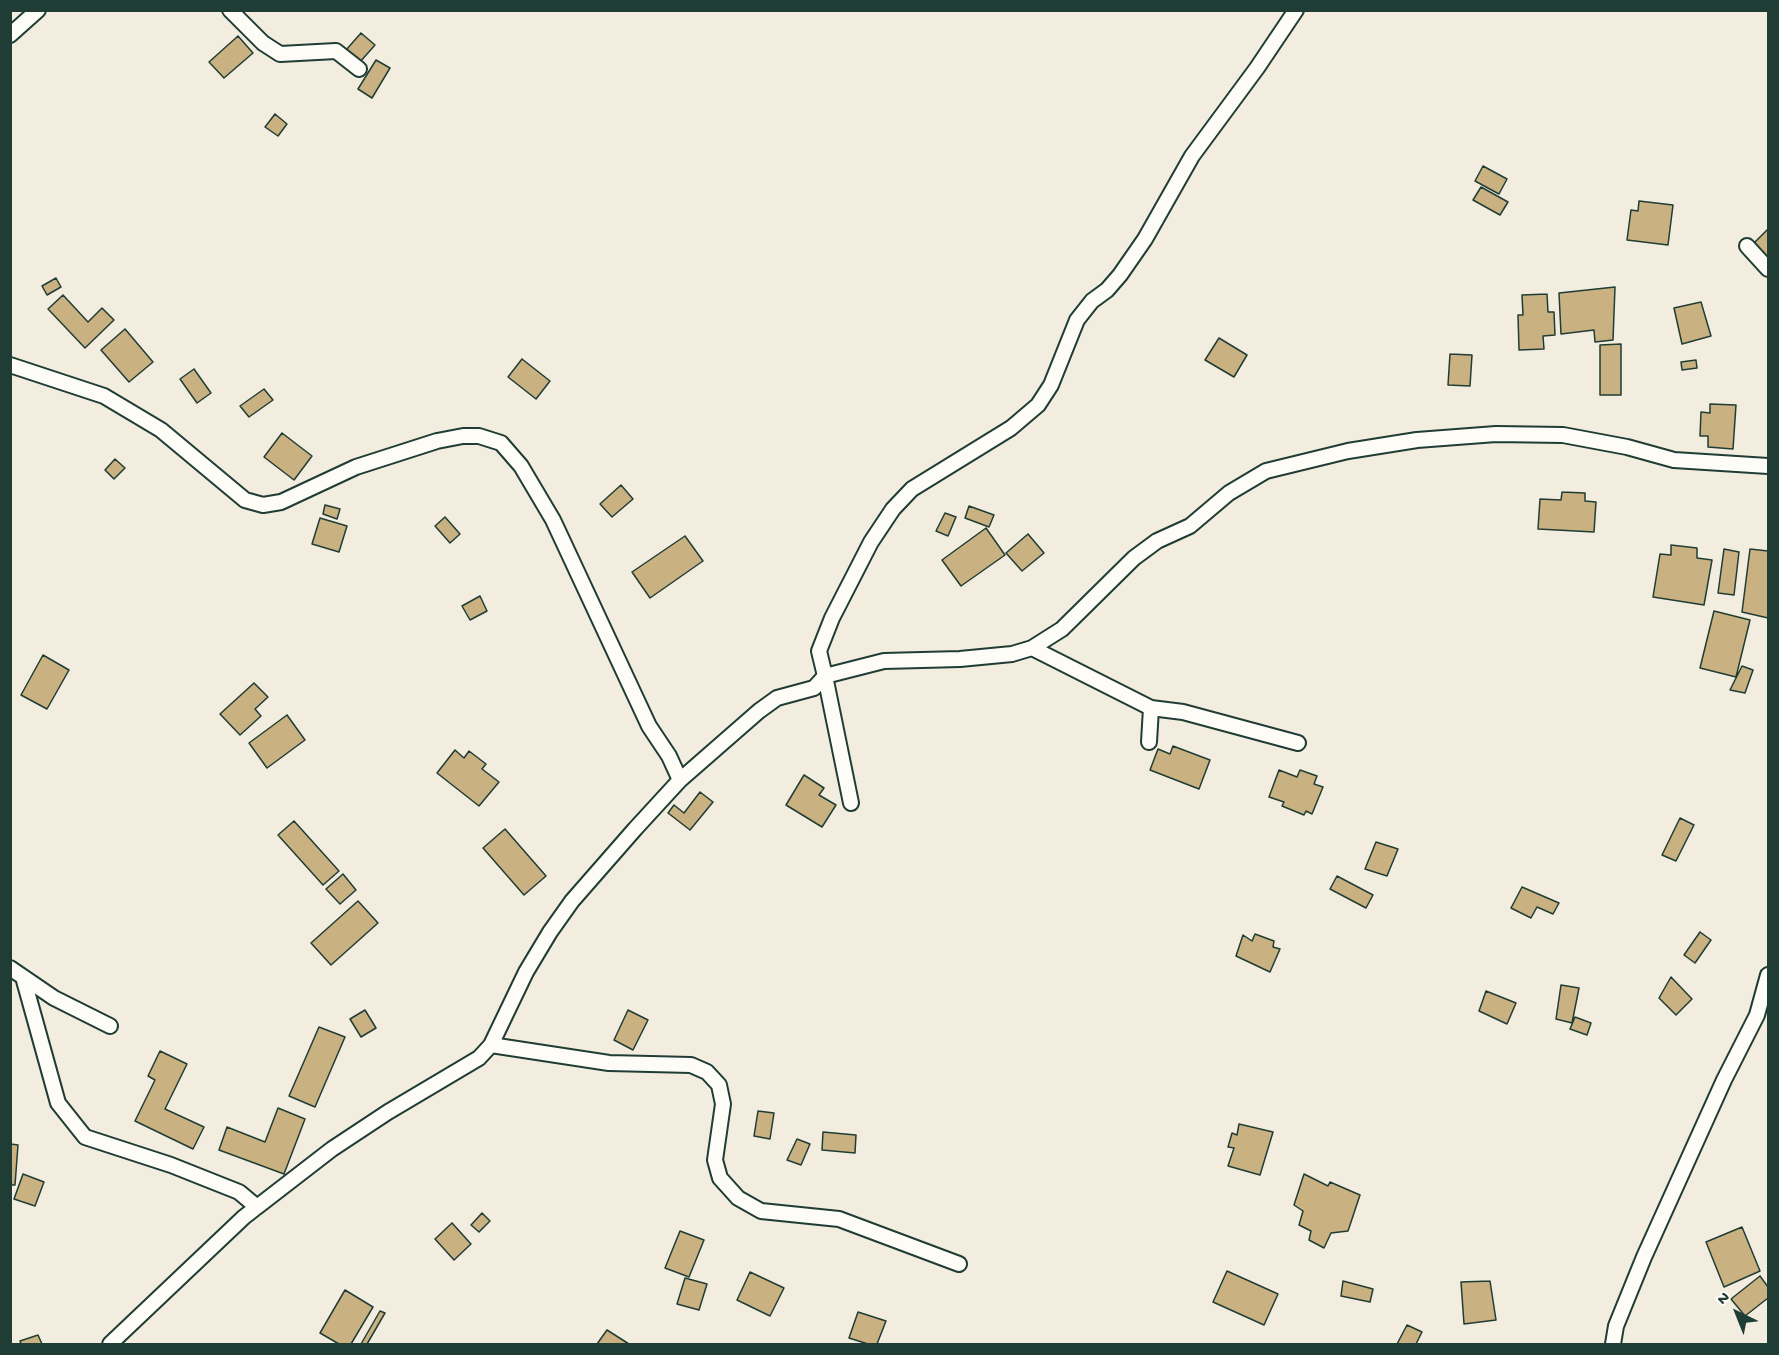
<!DOCTYPE html>
<html>
<head>
<meta charset="utf-8">
<style>
  body { margin:0 }
  #map { position:relative; width:1779px; height:1355px; overflow:hidden; background:#f3eddf; font-family:"Gochi Hand",sans-serif }
  canvas { display:block }
  .frame { position:absolute; inset:0; border:12px solid #1f3d34; pointer-events:none }
  .north { position:absolute; left:1707px; top:1283px; width:60px; height:60px; -webkit-text-stroke:4px #fdfcf7; paint-order:stroke; rotate:317deg; font-size:16px; font-weight:700; line-height:24px; text-align:center; color:#1f3d34 }
  .north::after { content:''; display:block; margin:auto; width:21px; height:27px; background:#1f3d34; clip-path:polygon(50% 0,100% 100%,50% 72%,0 100%) }
</style>
</head>
<body>
<div id="map">
<canvas width="1779" height="1355"></canvas>
<div class="frame"></div>
<div class="north">N</div>
</div>
<script>
const ctx = document.querySelector('canvas').getContext('2d');
ctx.lineJoin = 'round';
function fill(path, color) { ctx.fillStyle = color; ctx.fill(path, 'evenodd'); }
const poly = rows => new Path2D(rows.map(r => 'M' + r).join(''));
function stroke(path, color, width, dash) { ctx.strokeStyle = color; ctx.lineWidth = width; ctx.lineCap = dash ? 'butt' : 'round'; ctx.setLineDash(dash || []); ctx.stroke(path); }
const building = poly([
  [361,33,375,45,360,62,346,50,361,33],
  [238,36,253,53,224,78,209,62,238,36],
  [376,60,390,68,372,98,358,89,376,60],
  [275,114,287,124,278,136,265,127,275,114],
  [1483,166,1507,179,1499,194,1475,181,1483,166],
  [1481,187,1508,202,1500,215,1473,200,1481,187],
  [1639,201,1673,205,1668,245,1627,240,1631,210,1638,211,1639,201],
  [1768,229,1768,259,1753,244,1768,229],
  [56,278,61,287,47,295,42,286,56,278],
  [1615,287,1613,340,1595,342,1594,330,1561,334,1559,293,1615,287],
  [1547,294,1548,312,1554,312,1555,335,1543,336,1544,349,1519,350,1518,315,1523,315,1522,295,1547,294],
  [63,295,88,322,102,308,114,320,85,348,48,309,63,295],
  [1701,302,1711,336,1682,344,1674,308,1701,302],
  [125,329,153,362,129,382,101,350,125,329],
  [1219,338,1247,355,1234,377,1205,360,1219,338],
  [1621,344,1621,395,1600,395,1600,345,1621,344],
  [1450,354,1472,355,1470,386,1448,385,1450,354],
  [522,359,550,381,536,399,508,377,522,359],
  [1696,360,1697,368,1682,370,1681,362,1696,360],
  [194,369,211,393,197,403,180,379,194,369],
  [264,389,273,400,249,417,240,406,264,389],
  [1710,404,1736,405,1733,449,1708,447,1708,436,1700,436,1701,412,1710,413,1710,404],
  [282,433,312,456,294,480,264,457,282,433],
  [115,459,125,468,114,479,105,470,115,459],
  [621,485,633,499,612,517,600,504,621,485],
  [1562,492,1585,493,1585,501,1596,502,1594,532,1538,529,1540,499,1561,500,1562,492],
  [325,505,340,509,337,519,323,514,325,505],
  [969,506,994,515,989,527,965,518,969,506],
  [945,513,956,517,948,536,936,531,945,513],
  [445,517,460,534,450,543,435,526,445,517],
  [320,518,347,526,339,552,312,544,320,518],
  [986,528,1005,555,961,586,942,560,986,528],
  [1028,534,1044,553,1022,571,1006,553,1028,534],
  [685,536,703,561,650,598,632,572,685,536],
  [1671,545,1697,548,1697,558,1712,560,1704,605,1653,597,1660,554,1671,555,1671,545],
  [1724,549,1739,552,1734,595,1718,593,1724,549],
  [1750,549,1768,551,1768,618,1742,612,1750,549],
  [480,596,487,611,470,620,462,606,480,596],
  [1714,611,1750,620,1736,677,1700,668,1714,611],
  [43,655,69,670,47,709,21,695,43,655],
  [1742,666,1753,670,1745,693,1730,690,1742,666],
  [254,683,268,697,255,709,261,716,240,735,220,714,254,683],
  [287,715,305,740,267,768,249,743,287,715],
  [1173,746,1210,760,1199,789,1150,770,1158,749,1170,754,1173,746],
  [455,750,464,758,469,751,486,764,482,769,499,782,479,806,437,773,455,750],
  [1279,770,1297,777,1300,770,1317,776,1314,784,1323,787,1312,814,1306,811,1304,815,1282,806,1284,802,1269,797,1279,770],
  [804,775,824,788,819,795,836,805,822,827,786,805,804,775],
  [700,792,713,802,690,830,668,813,674,805,684,813,700,792],
  [1680,818,1694,825,1676,861,1662,855,1680,818],
  [294,821,339,871,323,885,278,835,294,821],
  [505,829,546,876,524,895,483,848,505,829],
  [1376,842,1398,849,1387,876,1365,869,1376,842],
  [343,874,356,890,340,904,326,889,343,874],
  [1337,876,1373,895,1366,908,1330,889,1337,876],
  [1522,887,1559,903,1553,914,1537,907,1531,918,1511,908,1522,887],
  [358,901,378,923,331,965,311,943,358,901],
  [1700,932,1711,940,1695,963,1684,955,1700,932],
  [1255,934,1274,941,1273,947,1280,949,1270,972,1236,956,1243,935,1252,941,1255,934],
  [1671,977,1692,999,1676,1015,1659,998,1671,977],
  [1561,985,1579,988,1572,1023,1556,1019,1561,985],
  [1486,991,1516,1003,1507,1024,1479,1011,1486,991],
  [365,1010,376,1028,361,1037,350,1019,365,1010],
  [628,1010,648,1020,633,1050,614,1040,628,1010],
  [1575,1017,1591,1023,1587,1035,1570,1029,1575,1017],
  [319,1027,345,1037,315,1107,289,1096,319,1027],
  [160,1051,187,1064,165,1109,204,1127,193,1149,135,1121,155,1080,148,1076,160,1051],
  [278,1108,305,1119,284,1174,219,1150,227,1127,265,1142,278,1108],
  [758,1111,774,1113,770,1139,754,1136,758,1111],
  [1239,1124,1273,1132,1260,1175,1228,1166,1234,1148,1228,1147,1232,1133,1237,1135,1239,1124],
  [10,1127,11,1144,18,1145,15,1185,10,1185,10,1127],
  [823,1132,856,1135,855,1153,822,1150,823,1132],
  [797,1139,810,1144,801,1165,787,1160,797,1139],
  [23,1174,44,1182,35,1206,14,1199,23,1174],
  [1304,1174,1328,1186,1330,1182,1360,1195,1348,1231,1331,1233,1324,1248,1309,1240,1311,1231,1299,1225,1303,1211,1294,1205,1304,1174],
  [482,1213,490,1221,479,1232,471,1225,482,1213],
  [452,1223,471,1244,454,1260,435,1239,452,1223],
  [1742,1227,1760,1271,1724,1287,1706,1242,1742,1227],
  [680,1231,704,1240,689,1277,665,1268,680,1231],
  [1227,1271,1278,1294,1264,1325,1213,1302,1227,1271],
  [750,1272,784,1288,770,1316,737,1300,750,1272],
  [1760,1276,1768,1287,1768,1298,1745,1316,1731,1299,1760,1276],
  [685,1278,707,1284,699,1310,677,1304,685,1278],
  [1343,1281,1373,1289,1370,1302,1341,1296,1343,1281],
  [1490,1281,1496,1320,1464,1324,1461,1282,1490,1281],
  [345,1290,373,1307,351,1344,339,1344,320,1333,345,1290],
  [380,1311,385,1313,367,1344,361,1344,380,1311],
  [858,1312,886,1321,877,1344,868,1344,849,1338,858,1312],
  [1407,1325,1422,1332,1416,1344,1397,1344,1407,1325],
  [607,1330,629,1344,597,1344,607,1330],
  [38,1335,42,1344,21,1344,20,1341,38,1335]
]);
const street = poly([
  [230,10,263,43,280,54,336,51,359,69],
  [10,35,38,10],
  [1747,246,1768,269],
  [10,365,104,396,161,430,245,500,263,505,281,502,356,467,437,441,463,436,479,436,501,443,521,466,553,520,649,726,669,756,680,780],
  [1032,648,1151,708,1183,712,1298,743],
  [1149,742,1151,708],
  [851,803,825,676,884,661,960,659,1012,654,1032,648,1062,629,1134,558,1157,541,1190,526,1229,493,1266,471,1348,451,1417,440,1496,434,1563,435,1627,447,1674,460,1768,466],
  [10,968,54,998,110,1026],
  [23,977,58,1103,85,1137,171,1165,239,1192,257,1207],
  [491,1045,609,1063,691,1065,707,1072,719,1085,723,1104,715,1160,720,1178,738,1198,761,1211,839,1219,959,1264],
  [110,1344,244,1217,332,1149,388,1112,479,1058,491,1045,526,972,550,932,572,901,635,829,680,780,759,711,777,698,814,688,825,676,819,651,832,618,871,542,893,509,912,489,1011,428,1038,405,1051,385,1077,320,1092,301,1107,290,1120,275,1145,239,1192,156,1257,68,1296,10],
  [1613,1344,1616,1326,1644,1257,1724,1080,1757,1015,1768,975]
]);
fill(building, '#cab181');
stroke(building, '#1f3d34', 1.5);
stroke(street, '#1f3d34', 18);
stroke(street, '#fdfcf7', 14);
</script>
</body>
</html>
